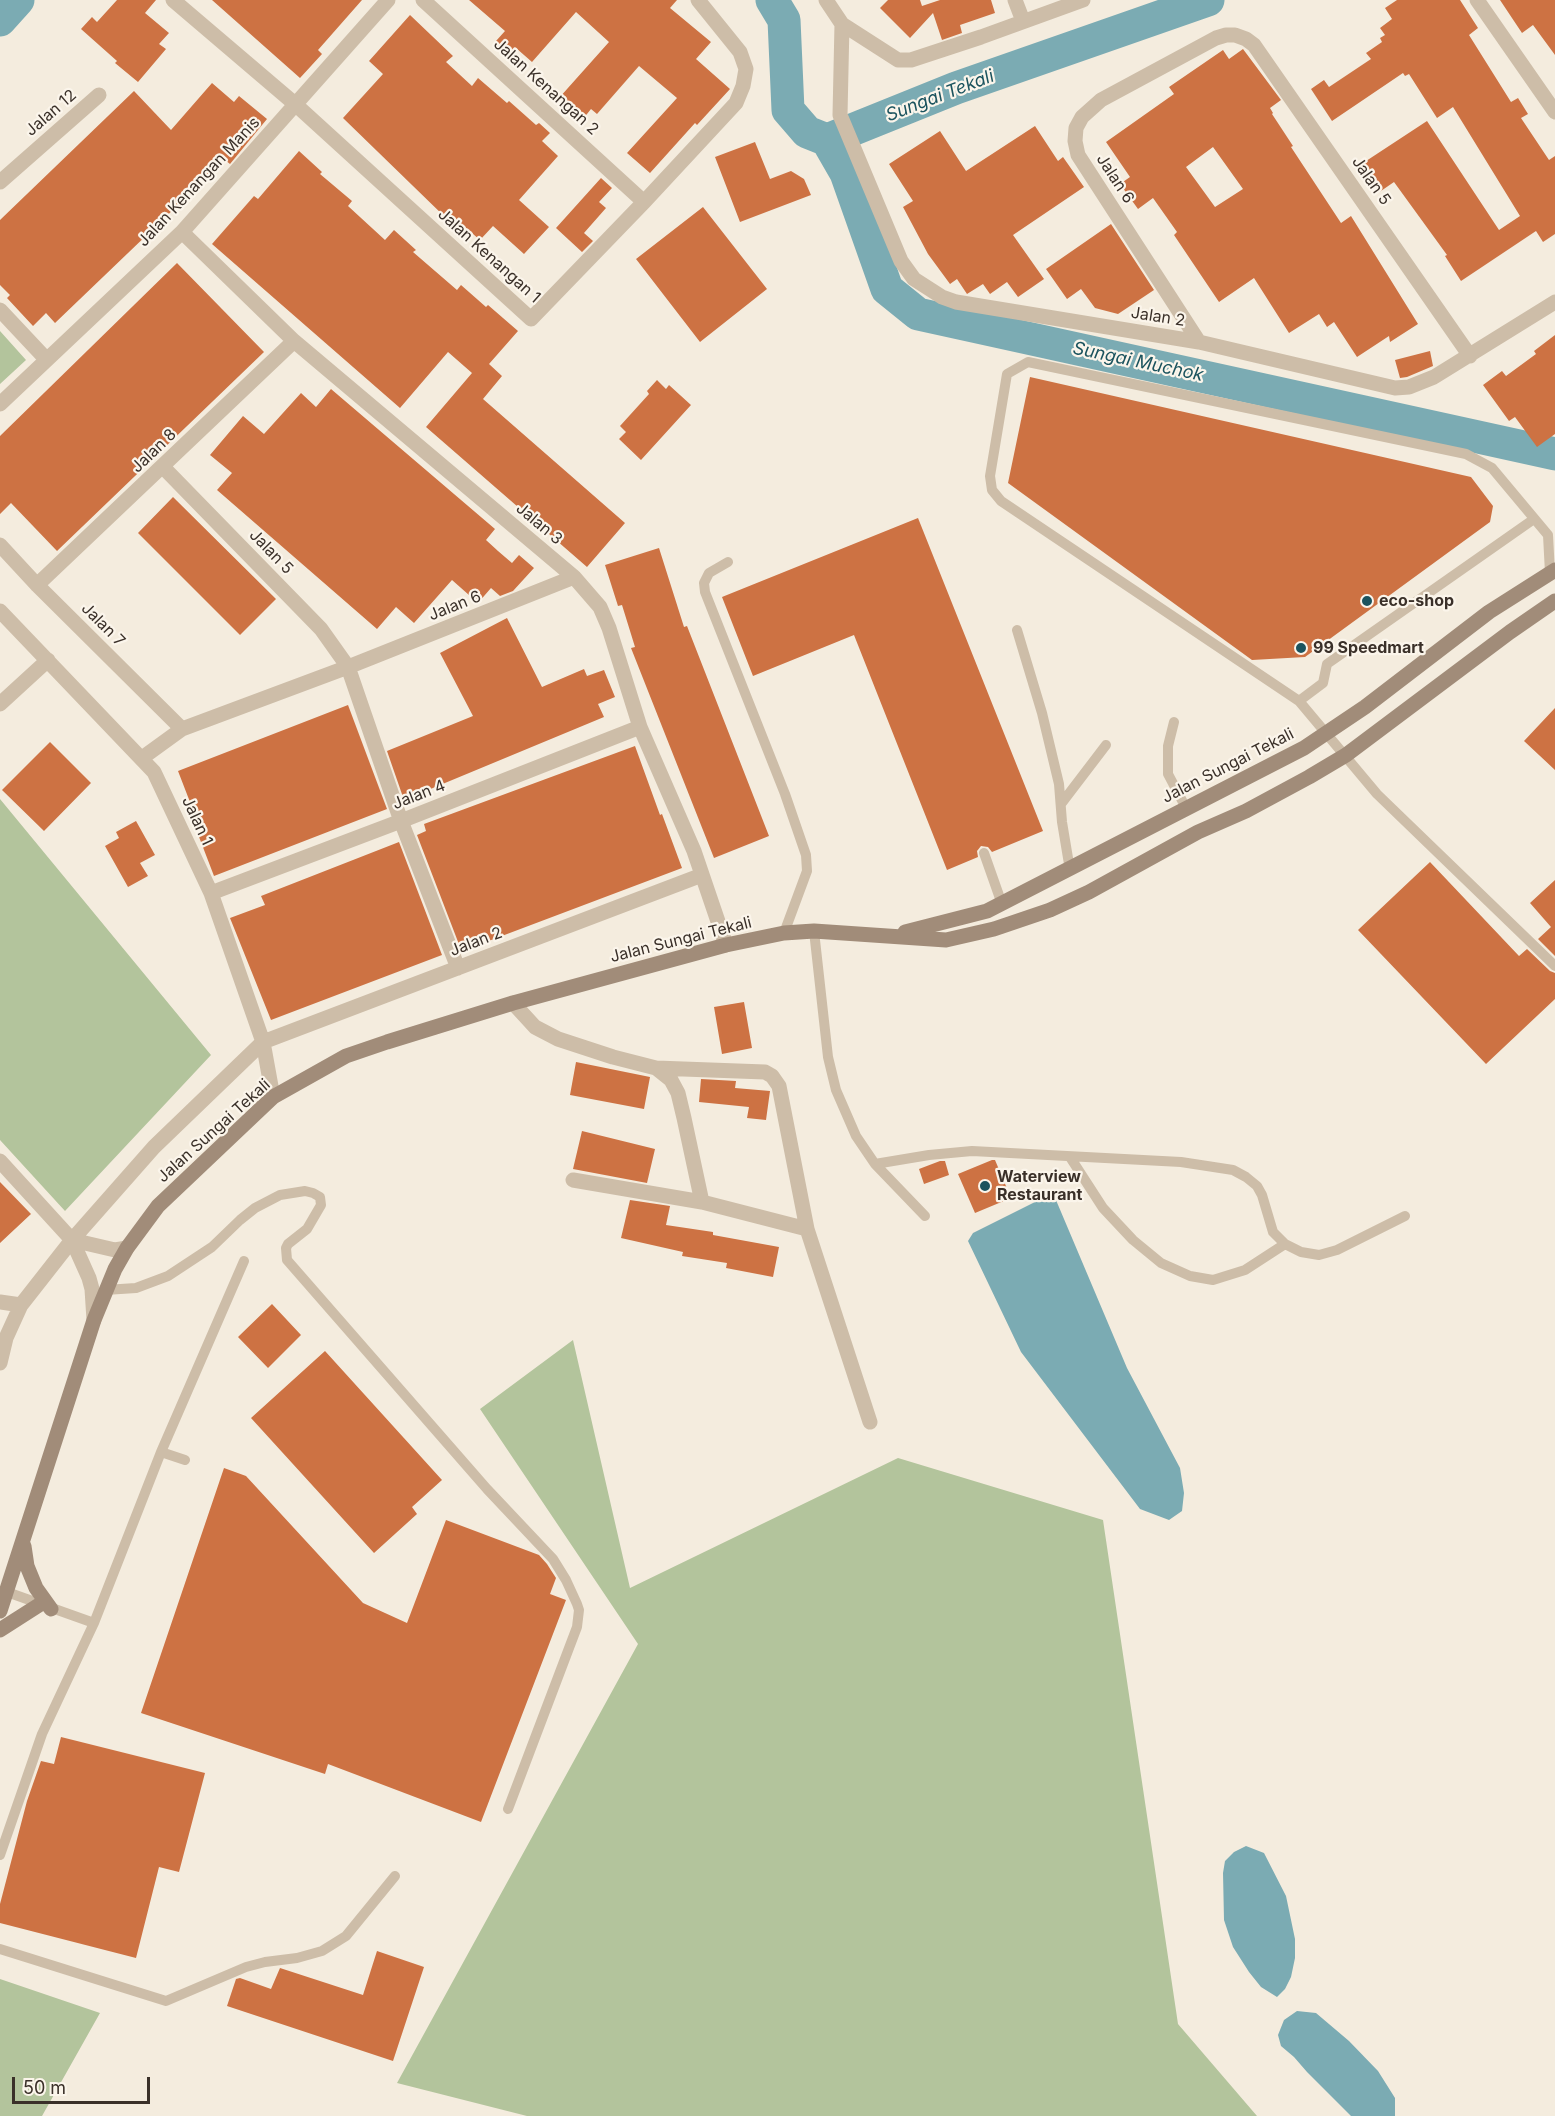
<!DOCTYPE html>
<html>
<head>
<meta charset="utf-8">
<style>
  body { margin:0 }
  #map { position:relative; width:1555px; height:2116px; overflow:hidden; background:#f4ecde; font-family:Inter,sans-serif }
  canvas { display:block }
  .scale { position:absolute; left:12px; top:2077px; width:138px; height:27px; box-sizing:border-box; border:3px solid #3a3029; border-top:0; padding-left:8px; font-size:18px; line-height:21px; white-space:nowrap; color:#3a3029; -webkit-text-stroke:4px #fbf5eb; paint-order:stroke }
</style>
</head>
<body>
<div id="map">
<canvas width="1555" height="2116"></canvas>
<div class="scale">50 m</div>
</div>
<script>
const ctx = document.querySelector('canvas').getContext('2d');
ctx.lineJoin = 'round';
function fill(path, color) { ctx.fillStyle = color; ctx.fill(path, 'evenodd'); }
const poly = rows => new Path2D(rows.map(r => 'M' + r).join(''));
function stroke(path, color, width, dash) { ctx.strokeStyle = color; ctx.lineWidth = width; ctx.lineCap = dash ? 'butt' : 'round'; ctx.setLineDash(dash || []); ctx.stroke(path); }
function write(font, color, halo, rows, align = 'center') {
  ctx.font = font + ' Inter,sans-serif'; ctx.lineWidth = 4.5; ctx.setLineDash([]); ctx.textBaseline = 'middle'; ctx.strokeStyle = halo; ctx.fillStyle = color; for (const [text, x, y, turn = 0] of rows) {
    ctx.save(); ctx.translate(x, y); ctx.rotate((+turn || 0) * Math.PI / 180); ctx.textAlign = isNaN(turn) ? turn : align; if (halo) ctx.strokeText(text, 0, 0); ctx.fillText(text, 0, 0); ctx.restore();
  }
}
const green = poly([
  [0,331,26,360,0,384],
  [0,799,211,1055,65,1211,0,1140],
  [573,1340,630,1588,898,1458,1103,1520,1178,2024,1257,2116,527,2116,397,2083,638,1644,480,1409],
  [0,1979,100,2013,42,2116,0,2116]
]);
const water = poly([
  [1053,1193,1127,1368,1180,1468,1184,1493,1182,1511,1169,1520,1140,1509,1021,1352,968,1241,973,1233],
  [1246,1846,1264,1853,1286,1896,1295,1939,1295,1958,1291,1977,1285,1989,1277,1997,1261,1987,1249,1972,1233,1947,1224,1920,1223,1873,1225,1861,1234,1852],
  [1297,2011,1316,2013,1349,2041,1378,2071,1395,2098,1395,2116,1351,2116,1307,2072,1294,2057,1281,2046,1278,2035,1284,2020]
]);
const river = poly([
  [772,0,784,20,788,110,807,132,827,140,956,88,1208,0],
  [0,20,18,0],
  [827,140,846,173,887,289,918,314,1555,454]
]);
const building = poly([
  [117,0,156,0,145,13,169,33,159,44,166,49,138,82,115,63,117,61,81,29,92,17,97,22],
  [212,0,362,0,318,50,322,54,300,78],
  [469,0,677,0,670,8,711,42,696,59,730,89,697,125,695,123,650,173,627,153,677,98,639,66,597,114,591,109,583,119,559,98,609,42,576,12,532,62,516,48,511,54,496,41,505,31],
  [888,0,920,0,922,6,940,0,991,0,995,13,960,25,962,33,942,40,933,13,910,38,880,8],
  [1397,0,1460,0,1478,28,1469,35,1511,102,1518,98,1528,114,1521,118,1549,160,1555,156,1555,234,1543,242,1536,231,1461,281,1445,256,1447,255,1394,182,1378,193,1360,165,1427,121,1499,230,1520,216,1453,107,1437,118,1409,74,1405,76,1403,73,1332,121,1311,89,1324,80,1329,87,1371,59,1366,53,1382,42,1380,38,1385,35,1380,28,1392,19,1385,8],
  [1500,0,1555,0,1555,55,1533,25,1522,33],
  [410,15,453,56,446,62,472,86,478,78,507,103,509,101,536,125,539,123,550,133,542,141,558,156,519,200,549,227,524,254,493,226,480,240,451,215,447,219,343,118,383,74,369,61],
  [1243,49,1281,100,1270,108,1273,113,1272,114,1293,146,1291,147,1341,223,1351,216,1418,324,1390,342,1389,336,1357,357,1334,322,1327,327,1319,314,1289,333,1254,278,1219,302,1174,235,1177,232,1153,198,1138,209,1120,184,1130,177,1106,142,1174,94,1169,87,1223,50,1229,59],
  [1213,147,1243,189,1215,207,1186,167],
  [212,83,234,102,239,96,267,119,230,164,225,160,55,323,46,313,33,326,7,298,10,295,0,285,0,220,134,91,171,130],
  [1035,126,1058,161,1063,157,1084,187,1013,235,1044,279,1018,297,1007,282,990,294,983,284,967,294,957,279,950,284,928,254,903,207,913,201,889,164,940,131,966,171],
  [755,142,770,179,791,171,804,179,811,195,740,222,715,157],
  [299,151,322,172,320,174,352,201,348,206,385,240,394,230,416,250,413,252,457,290,461,285,486,307,488,305,518,331,489,364,502,376,483,399,625,523,587,567,426,427,472,373,448,352,400,408,212,244,254,196,258,199],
  [601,178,612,188,599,202,606,208,584,233,593,241,582,252,556,228],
  [703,207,767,289,700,342,636,259],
  [1111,224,1154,290,1118,314,1095,308,1081,289,1067,299,1046,269],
  [177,263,264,352,57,551,11,503,0,514,0,436],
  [1555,335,1555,434,1537,447,1515,417,1509,421,1483,385,1502,371,1506,376,1536,354,1534,351],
  [1430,351,1433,366,1407,377,1400,378,1395,360],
  [1030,377,1471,477,1493,506,1490,522,1305,657,1252,660,1008,483],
  [657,380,666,389,669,385,691,405,641,460,619,439,626,432,620,426,649,394,647,391],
  [331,389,495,529,486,540,498,551,512,563,519,555,534,568,513,591,500,596,491,588,478,603,452,580,414,623,396,607,377,629,217,490,232,473,210,455,243,416,264,434,301,393,316,407],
  [173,497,276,599,240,635,138,533],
  [918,518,1043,831,992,852,988,847,981,846,977,851,978,857,947,870,854,635,753,676,722,597],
  [659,548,684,627,687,626,769,836,714,858,631,648,635,647,622,605,618,606,605,565],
  [507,618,542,687,584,669,587,676,604,670,615,697,598,704,604,717,404,800,387,751,473,716,440,653],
  [348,705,387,809,214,876,191,816,195,815,178,771],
  [1555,708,1555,770,1524,741],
  [50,742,91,783,44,831,2,790],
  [635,746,660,815,662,814,682,868,470,948,469,944,460,947,417,835,426,831,424,824],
  [136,821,155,855,140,863,148,876,128,887,105,846,119,838,116,832],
  [399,842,442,955,271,1020,230,918,265,905,261,896],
  [1430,862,1519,956,1527,949,1550,971,1555,973,1555,999,1486,1064,1358,930],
  [1555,880,1555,956,1538,939,1551,927,1530,903],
  [744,1002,752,1048,722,1054,714,1007],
  [576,1062,650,1077,644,1109,570,1095],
  [701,1079,736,1081,735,1088,770,1091,766,1120,747,1118,749,1107,699,1102],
  [582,1131,655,1149,647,1183,573,1169],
  [992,1160,995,1160,1011,1198,975,1213,958,1174],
  [940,1161,945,1161,949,1175,924,1184,919,1169],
  [0,1182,31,1214,0,1243],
  [630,1200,670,1206,666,1225,713,1232,713,1235,779,1247,773,1277,726,1268,727,1263,682,1256,683,1252,621,1238],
  [272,1304,301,1335,268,1368,238,1337],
  [325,1351,442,1480,412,1507,417,1514,374,1553,251,1418],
  [224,1468,246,1476,363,1603,407,1623,446,1520,539,1555,547,1564,556,1578,550,1594,566,1600,481,1822,328,1764,325,1774,141,1713],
  [61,1737,205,1773,179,1872,159,1867,136,1958,0,1923,0,1904,27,1801,41,1761,54,1764],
  [377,1951,424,1967,393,2061,227,2006,236,1979,240,1978,271,1989,280,1968,363,1995]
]);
const lane = poly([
  [728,562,709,573,704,583,705,592,785,794,806,855,807,871,784,933],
  [1550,573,1548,535,1492,468,1466,454,1028,362,1007,374,990,476,992,490,1001,501,1299,701,1377,794,1555,966],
  [1017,630,1042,713,1059,784,1062,822,1070,870],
  [1299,701,1323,683,1327,664,1534,519],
  [1174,722,1168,746,1168,774,1186,808],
  [1061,804,1106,745],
  [984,853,1002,904],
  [814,931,828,1057,836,1090,856,1136,875,1164,925,1216],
  [1070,1157,1103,1208,1133,1240,1161,1263,1190,1276,1213,1280,1245,1270,1285,1244],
  [875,1164,929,1155,972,1151,1181,1162,1233,1170,1246,1177,1257,1186,1262,1195,1273,1232,1285,1244,1301,1252,1319,1255,1337,1250,1405,1216],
  [105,1290,136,1288,168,1276,212,1247,240,1220,255,1208,280,1195,305,1191,313,1193,320,1197,321,1205,307,1229,288,1244,286,1248,287,1260,487,1489,553,1559,566,1580,577,1604,579,1610,577,1627,508,1809],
  [161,1452,185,1460],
  [7,1592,94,1623],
  [0,1855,42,1734,94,1623,161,1452,244,1261],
  [0,1949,166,2001,246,1967,265,1962,297,1958,322,1951,346,1936,395,1876]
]);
const street = poly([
  [173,0,295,104,531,319,644,202,736,103,743,86,746,69,740,52,698,0],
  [423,0,644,202],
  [826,0,842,24,840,115,901,261,914,279,942,297,956,302,1199,342,1395,388,1409,387,1434,377,1555,302],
  [1015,0,1023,21],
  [1477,0,1555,112],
  [842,24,898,60,911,60,981,37,1083,0],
  [0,182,99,95],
  [182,232,294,341,574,577,600,607,609,628,640,727,694,851,726,945],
  [0,310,46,359],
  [1199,342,1078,155,1075,141,1076,128,1082,117,1101,100,1216,38,1226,35,1235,35,1246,39,1254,45,1470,356],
  [0,404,182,232,388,0],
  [163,467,321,629,348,667,401,821,458,968],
  [0,545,37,585,182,729],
  [37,585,294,341],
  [0,611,154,772,211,893,263,1042,273,1097],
  [0,704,48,660],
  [142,758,182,729,348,667,574,577],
  [211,893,401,821,640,727],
  [513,1003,535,1027,558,1039,613,1057,656,1068,671,1080,678,1093,684,1118,702,1202],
  [656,1068,765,1072,772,1076,779,1086,807,1229],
  [0,1161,72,1240],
  [573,1180,702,1202,807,1229,870,1422],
  [0,1302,21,1305],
  [94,1320,92,1289,89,1278,72,1240,115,1250,127,1248],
  [0,1363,6,1338,21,1305,72,1240,154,1147,263,1042,702,875]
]);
const secondary = poly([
  [905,932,987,911,1304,748,1365,707,1489,612,1555,570],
  [24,1546,27,1566,36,1588,51,1609],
  [0,1611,94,1320,115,1269,127,1248,158,1206,273,1097,346,1056,387,1042,513,1003,726,945,784,933,814,931,946,940,994,929,1050,910,1089,892,1198,832,1246,811,1309,777,1346,755,1510,632,1555,601],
  [0,1630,39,1605]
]);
const markers = [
  [1367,601,6,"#1b535e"],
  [1301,648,6,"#1b535e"],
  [985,1186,6,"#1b535e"]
];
const streetNames = [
  ["Jalan Kenangan 2",546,87,42],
  ["Jalan 12",51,113,-41],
  ["Jalan 6",1115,179,57],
  ["Jalan 5",1371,181,55],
  ["Jalan Kenangan Manis",199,182,-47],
  ["Jalan Kenangan 1",489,256,42],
  ["Jalan 2",1158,317,9],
  ["Jalan 8",154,451,-44],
  ["Jalan 3",539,524,40],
  ["Jalan 5",271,552,46],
  ["Jalan 6",455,606,-22],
  ["Jalan 7",103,625,45],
  ["Jalan Sungai Tekali",1228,766,-27],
  ["Jalan 4",419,795,-21],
  ["Jalan 1",197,821,65],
  ["Jalan Sungai Tekali",681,940,-14],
  ["Jalan 2",476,942,-21],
  ["Jalan Sungai Tekali",214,1131,-42]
];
const poiNames = [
  ["eco-shop",1379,601],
  ["99 Speedmart",1313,648],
  ["Waterview",997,1177],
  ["Restaurant",997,1195]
];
const waterNames = [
  ["Sungai Tekali",940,96,-21],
  ["Sungai Muchok",1138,362,12]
];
fill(green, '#b3c49c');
fill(water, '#7babb3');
stroke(river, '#7babb3', 33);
fill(building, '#cd7243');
stroke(lane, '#cdbda8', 10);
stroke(street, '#cdbda8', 15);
stroke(secondary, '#a18c79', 15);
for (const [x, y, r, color] of markers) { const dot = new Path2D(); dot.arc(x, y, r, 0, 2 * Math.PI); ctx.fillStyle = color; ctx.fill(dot); stroke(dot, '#fbf5eb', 2); }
write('16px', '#3a3029', '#fbf5eb', streetNames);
write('bold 16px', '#3a3029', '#fbf5eb', poiNames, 'left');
write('italic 18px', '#1b535e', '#fbf5eb', waterNames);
</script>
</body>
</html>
